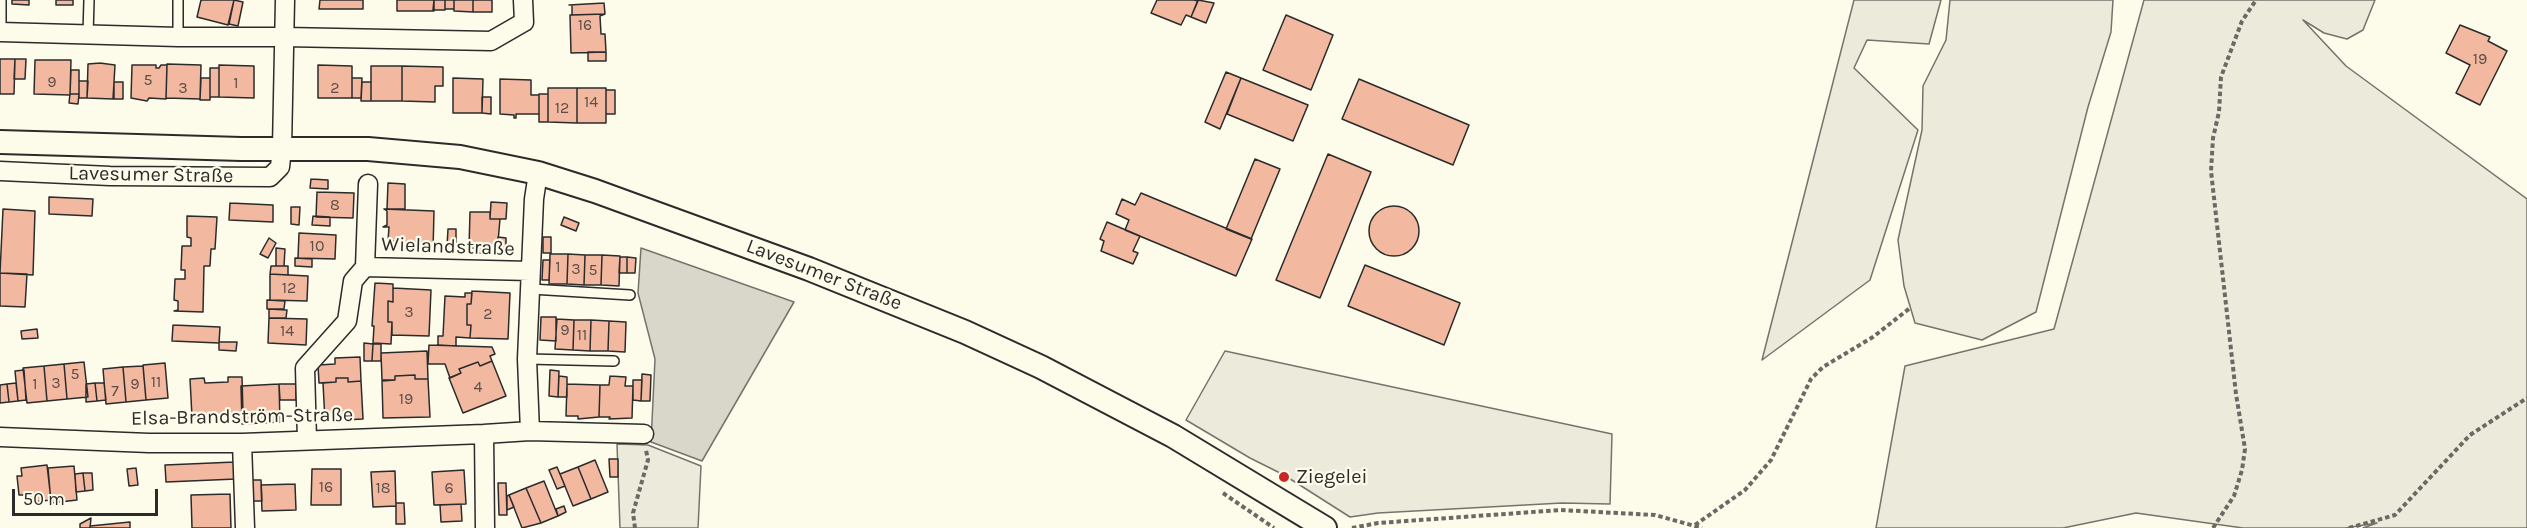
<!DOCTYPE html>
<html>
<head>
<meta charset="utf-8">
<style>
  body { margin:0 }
  #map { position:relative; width:2527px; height:528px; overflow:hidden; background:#fdfbea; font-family:Karla,sans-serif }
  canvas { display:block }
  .scale { position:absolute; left:12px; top:489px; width:146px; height:27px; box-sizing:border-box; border:3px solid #2b2b2b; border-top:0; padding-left:8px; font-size:18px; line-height:21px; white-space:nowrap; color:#2b2b2b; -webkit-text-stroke:4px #fdfbea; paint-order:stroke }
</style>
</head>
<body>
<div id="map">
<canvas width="2527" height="528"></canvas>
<div class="scale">50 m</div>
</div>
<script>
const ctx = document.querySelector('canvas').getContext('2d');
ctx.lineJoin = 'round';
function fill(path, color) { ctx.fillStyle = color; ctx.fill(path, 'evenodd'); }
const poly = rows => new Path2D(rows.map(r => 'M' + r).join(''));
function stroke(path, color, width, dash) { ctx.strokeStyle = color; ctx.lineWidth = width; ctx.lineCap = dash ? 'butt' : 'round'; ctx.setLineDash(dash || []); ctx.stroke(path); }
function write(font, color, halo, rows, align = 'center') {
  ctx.font = font + ' Karla,sans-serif'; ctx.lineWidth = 4.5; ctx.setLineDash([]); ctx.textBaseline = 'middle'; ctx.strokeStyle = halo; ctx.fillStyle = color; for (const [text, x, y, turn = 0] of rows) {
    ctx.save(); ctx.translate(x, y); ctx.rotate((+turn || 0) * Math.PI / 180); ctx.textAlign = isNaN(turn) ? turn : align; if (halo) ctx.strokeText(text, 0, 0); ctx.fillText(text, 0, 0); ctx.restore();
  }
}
const green = poly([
  [1854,0,1941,0,1929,44,1867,40,1854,68,1918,130,1870,280,1762,360,1854,0],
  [1950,0,2113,0,2111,32,2088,107,2036,312,1982,340,1915,323,1904,286,1898,240,1922,130,1923,86,1946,40,1950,0],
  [2144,0,2375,0,2363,30,2347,39,2324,33,2303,20,2346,66,2527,199,2527,528,2363,528,2377,523,2345,528,2243,528,2136,513,2063,528,1876,528,1905,366,2054,329,2144,0],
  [1225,351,1612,434,1610,504,1562,503,1378,513,1350,517,1284,475,1250,458,1186,420,1225,351],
  [617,444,648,445,701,466,698,528,620,528,617,444]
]);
const water = poly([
  [641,248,794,302,702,461,651,442,655,359,638,293,641,248]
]);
const building = poly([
  [12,0,29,0,29,5,12,4,12,0],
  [56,0,73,0,73,5,56,5,56,0],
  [201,0,234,0,228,25,197,17,201,0],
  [234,0,243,2,238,26,229,24,234,0],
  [320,0,363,0,363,9,319,9,320,0],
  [397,0,434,0,434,11,397,11,397,0],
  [434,0,445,0,445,10,433,10,434,0],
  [445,0,454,0,454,9,445,9,445,0],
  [454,0,473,0,473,12,454,11,454,0],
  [473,0,492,0,492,12,473,12,473,0],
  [1157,0,1194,0,1198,1,1191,17,1186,15,1181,25,1151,13,1157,0],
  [1198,0,1214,3,1206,23,1191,17,1198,0],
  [604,3,605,14,572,15,572,5,569,5,604,3],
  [605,14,600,16,601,34,605,34,606,52,571,53,570,15,605,14],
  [1286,15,1333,35,1311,90,1263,70,1286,15],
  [2460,25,2490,37,2488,41,2507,51,2480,105,2456,93,2470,65,2446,53,2460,25],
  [588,52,606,52,606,61,588,61,588,52],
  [0,59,15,59,14,94,0,94,0,59],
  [15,59,26,59,25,79,14,79,15,59],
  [35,60,71,60,70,95,34,94,35,60],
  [100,63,115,65,113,99,87,98,88,64,100,63],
  [167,64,201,65,200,99,166,98,167,64],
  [132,65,156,65,156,68,159,68,161,65,167,65,166,99,149,98,147,101,131,98,132,65],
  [219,65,254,66,254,98,219,97,219,65],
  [318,65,352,66,352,98,318,98,318,65],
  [371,66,402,66,402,101,371,101,371,66],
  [402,66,443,67,443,86,435,86,435,102,402,101,402,66],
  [210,68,219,68,219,97,210,97,210,68],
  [71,70,79,70,79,94,70,94,71,70],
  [1226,72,1241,78,1220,129,1205,122,1226,72],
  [201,78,210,78,210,100,200,100,201,78],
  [352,78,362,78,361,98,352,98,352,78],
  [453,78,483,79,482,113,453,113,453,78],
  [1241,78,1308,105,1293,141,1227,114,1241,78],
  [500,79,531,80,531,95,539,95,539,122,539,114,516,114,516,118,514,118,514,115,500,114,500,79],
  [1359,79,1469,125,1453,165,1342,119,1359,79],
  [79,81,88,81,87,98,79,98,79,81],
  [114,82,123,82,123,99,114,99,114,82],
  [362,82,371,82,371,101,361,101,362,82],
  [548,88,577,88,577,123,548,122,548,88],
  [577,88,606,88,606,123,577,123,577,88],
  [606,90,615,90,615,114,606,114,606,90],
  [70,94,79,94,78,104,69,103,70,94],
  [539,94,548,94,548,122,539,122,539,94],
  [482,97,491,97,491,114,482,113,482,97],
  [1328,154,1371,172,1320,298,1276,280,1328,154],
  [1255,159,1280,169,1251,239,1226,229,1255,159],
  [311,179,328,180,328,189,310,188,311,179],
  [388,183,405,184,405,209,387,209,388,183],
  [317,192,354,193,353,218,316,217,317,192],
  [1141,193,1252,239,1236,276,1125,230,1129,220,1116,214,1122,199,1135,205,1141,193],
  [49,197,93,199,92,216,49,214,49,197],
  [491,202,507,203,506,219,490,219,491,202],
  [230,203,273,205,273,222,229,220,230,203],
  '1369 231a25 25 0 1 1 50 0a25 25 0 1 1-50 0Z',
  [291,207,300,207,299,225,291,224,291,207],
  [3,209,35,211,33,275,0,273,3,209],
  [384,209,434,211,433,251,403,250,403,241,388,241,389,227,383,227,387,225,387,211,384,209],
  [470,212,490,212,490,219,500,219,497,253,478,253,478,248,469,248,470,212],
  [187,216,217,217,215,249,211,249,210,266,204,266,203,312,174,311,178,310,178,301,174,300,175,279,185,279,185,270,181,270,182,246,191,246,191,238,187,237,187,216],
  [313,216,330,217,330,226,312,225,313,216],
  [564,217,579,223,576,231,561,225,564,217],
  [1107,222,1140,236,1133,251,1138,253,1133,264,1101,251,1104,241,1100,239,1107,222],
  [448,229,456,229,456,246,447,246,448,229],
  [299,233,336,235,335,259,298,258,299,233],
  [498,237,506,238,506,254,497,253,498,237],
  [543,237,551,237,551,253,543,253,543,237],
  [269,238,276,243,268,258,260,254,269,238],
  [276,248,285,249,284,266,276,266,276,248],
  [550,254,568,254,567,284,549,284,550,254],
  [568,254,585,255,584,285,567,284,568,254],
  [585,255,602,255,601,285,584,285,585,255],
  [602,255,620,256,619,286,601,285,602,255],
  [620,257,627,257,627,273,619,273,620,257],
  [627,257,636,258,635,273,627,273,627,257],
  [295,258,312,259,312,267,295,266,295,258],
  [543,260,550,260,549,280,542,280,543,260],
  [1365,265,1460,303,1444,345,1348,306,1365,265],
  [271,266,288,266,288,275,270,274,271,266],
  [0,273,27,274,25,307,0,306,0,273],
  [270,274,308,276,307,301,270,300,270,274],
  [375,283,393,284,393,302,388,301,388,322,392,322,391,344,373,343,374,326,372,326,375,283],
  [393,288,431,290,429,336,392,335,392,322,388,322,388,301,393,302,393,288],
  [472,291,510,293,508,339,470,338,471,325,467,325,467,304,471,304,472,291],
  [465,293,472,293,471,304,467,304,467,325,471,325,470,338,456,337,456,346,438,345,438,336,443,336,445,296,465,297,465,293],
  [267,300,285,301,284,309,267,309,267,300],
  [269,309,287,310,286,318,269,318,269,309],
  [541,317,556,317,556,341,540,340,541,317],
  [269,318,307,319,306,345,268,343,269,318],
  [557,319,574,320,573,350,555,349,557,319],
  [574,320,591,320,590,351,573,350,574,320],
  [591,320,609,321,608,351,590,351,591,320],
  [609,321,626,322,625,352,608,351,609,321],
  [173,325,220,327,219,343,172,341,173,325],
  [37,329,38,338,22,339,21,331,37,329],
  [219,342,237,342,236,351,219,350,219,342],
  [364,343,373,344,372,361,364,361,364,343],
  [373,344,381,344,381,361,372,361,373,344],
  [429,345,492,347,495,354,490,356,492,361,480,366,478,362,459,369,461,373,450,378,445,364,428,364,429,345],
  [427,351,428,379,415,379,415,375,395,376,395,380,382,380,381,353,427,351],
  [360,357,361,381,348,382,348,378,336,378,336,382,319,383,318,365,335,364,335,358,360,357],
  [492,361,506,396,463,413,449,378,461,373,459,369,478,362,480,366,492,361],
  [84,362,88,397,67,399,64,364,84,362],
  [165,363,168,398,146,400,143,365,165,363],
  [64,364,67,399,47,401,44,366,64,364],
  [44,366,47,401,27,403,23,368,44,366],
  [143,366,146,400,126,402,123,367,143,366],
  [123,367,126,402,106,404,103,369,123,367],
  [24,370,26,400,18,401,15,371,24,370],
  [550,370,559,371,558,397,549,396,550,370],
  [642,374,651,375,650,401,641,401,642,374],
  [415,375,415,379,428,379,430,417,383,418,382,381,395,380,395,376,415,375],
  [559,376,567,377,567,397,558,397,559,376],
  [610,376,626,377,625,386,633,386,632,418,609,419,610,417,599,417,600,385,609,385,610,376],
  [228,377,242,377,243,415,192,417,190,379,204,378,205,383,228,382,228,377],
  [336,378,348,378,348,382,361,381,363,419,325,421,323,383,336,382,336,378],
  [633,380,642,380,641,401,633,400,633,380],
  [16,383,18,401,9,402,7,384,16,383],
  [95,383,104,383,106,400,97,401,95,383],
  [95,383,97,401,86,402,86,384,95,383],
  [7,384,9,402,0,403,0,385,7,384],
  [279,384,296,384,296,400,280,400,279,384],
  [279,384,280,422,242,424,241,386,279,384],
  [567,384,600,385,599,417,578,419,578,416,566,416,567,384],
  [609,459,618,459,618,477,610,477,609,459],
  [595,460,608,492,591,499,578,467,595,460],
  [235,462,236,479,166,482,165,465,235,462],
  [47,465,51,500,24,503,24,495,19,495,17,476,22,476,21,468,47,465],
  [74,466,77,500,51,503,48,468,74,466],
  [557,467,565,486,557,489,549,470,557,467],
  [578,467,591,499,573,506,560,474,578,467],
  [136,468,138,485,129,486,127,469,136,468],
  [312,469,341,469,341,505,311,505,312,469],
  [464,470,466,504,434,505,432,472,464,470],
  [395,471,396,506,373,507,371,472,395,471],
  [83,473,85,491,76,492,75,474,83,473],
  [83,473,92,473,93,490,85,491,83,473],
  [252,480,261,480,262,501,253,501,252,480],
  [544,481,558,516,541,523,526,488,544,481],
  [498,483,506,483,507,515,499,515,498,483],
  [295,484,296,510,262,511,261,485,295,484],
  [526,488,541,523,522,528,509,495,526,488],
  [230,494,231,528,192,528,191,495,230,494],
  [509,495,514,507,507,510,507,496,509,495],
  [396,503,404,503,405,524,396,524,396,503],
  [461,504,462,521,441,522,440,505,461,504],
  [564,506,566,512,558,516,556,509,564,506],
  [91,518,90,528,80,528,80,524,91,518],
  [130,522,130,528,90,528,90,526,130,522]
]);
const path = poly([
  [1223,493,1274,528],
  [1695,525,1745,490,1771,460,1811,379,1823,367,1873,337,1910,308],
  [635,528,633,513,648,460,646,450],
  [1352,528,1378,523,1561,510,1655,515,1702,528],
  [2213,528,2234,496,2242,470,2245,449,2236,394,2211,171,2213,138,2219,112,2221,77,2242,21,2256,0],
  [2349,528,2395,515,2470,435,2527,398]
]);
const service = poly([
  [178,0,178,37],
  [1,32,1,0],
  [88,35,89,0],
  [531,289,630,295],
  [527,359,614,361]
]);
const minor = poly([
  [0,32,178,37,285,37,491,41,524,22,523,0],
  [0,171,110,176,270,177,280,167,282,148,285,0],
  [365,267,368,184],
  [530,431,644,434],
  [0,437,149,443,242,443,484,434],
  [307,440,305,368,347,321,353,281,365,267,530,271],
  [242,443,245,528],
  [485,528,484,434,530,431,527,359,534,199,538,173]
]);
const tertiary = poly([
  [0,142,241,149,368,149,460,157,538,173,595,191,809,269,965,332,1041,367,1173,436,1325,528]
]);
const markers = [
  [1284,477,6,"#c62828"]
];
const numberNames = [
  ["16",585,25],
  ["19",2480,59],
  ["5",148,80],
  ["9",52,82],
  ["1",236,83],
  ["3",183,88],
  ["2",335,88],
  ["14",591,102],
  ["12",562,108],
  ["8",335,205],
  ["10",317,246],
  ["1",558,267],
  ["3",576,269],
  ["5",593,270],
  ["12",289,288],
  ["3",409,312],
  ["2",488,314],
  ["9",565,330],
  ["14",287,331],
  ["11",582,335],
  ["5",75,374],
  ["11",156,382],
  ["3",56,383],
  ["1",35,384],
  ["9",135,384],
  ["4",478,387],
  ["7",115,391],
  ["19",406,399],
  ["16",326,487],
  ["18",383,488],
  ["6",449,488]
];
const streetNames = [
  ["Lavesumer Straße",151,175,1],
  ["Wielandstraße",448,247,2],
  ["Lavesumer Straße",824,275,21],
  ["Elsa-Brandström-Straße",242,417,-1]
];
const poiNames = [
  ["Ziegelei",1296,477]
];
fill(green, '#ecebdb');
stroke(green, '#74746e', 1.5);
fill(water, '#d8d7c9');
stroke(water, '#74746e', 1.5);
fill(building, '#f2b8a0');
stroke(building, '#2b2b2b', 1.5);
stroke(service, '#2b2b2b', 12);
stroke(minor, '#2b2b2b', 21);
stroke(tertiary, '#2b2b2b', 26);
stroke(path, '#6a6964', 4, [4.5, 3]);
stroke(service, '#fdfbea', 9);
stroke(minor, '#fdfbea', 18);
stroke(tertiary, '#fdfbea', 22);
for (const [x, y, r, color] of markers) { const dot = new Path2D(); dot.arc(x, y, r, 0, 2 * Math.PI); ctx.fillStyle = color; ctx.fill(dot); stroke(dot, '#fdfbea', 2); }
write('16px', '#5d4e48', null, numberNames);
write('20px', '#2b2b2b', '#fdfbea', streetNames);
write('20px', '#2b2b2b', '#fdfbea', poiNames, 'left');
</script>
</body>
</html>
